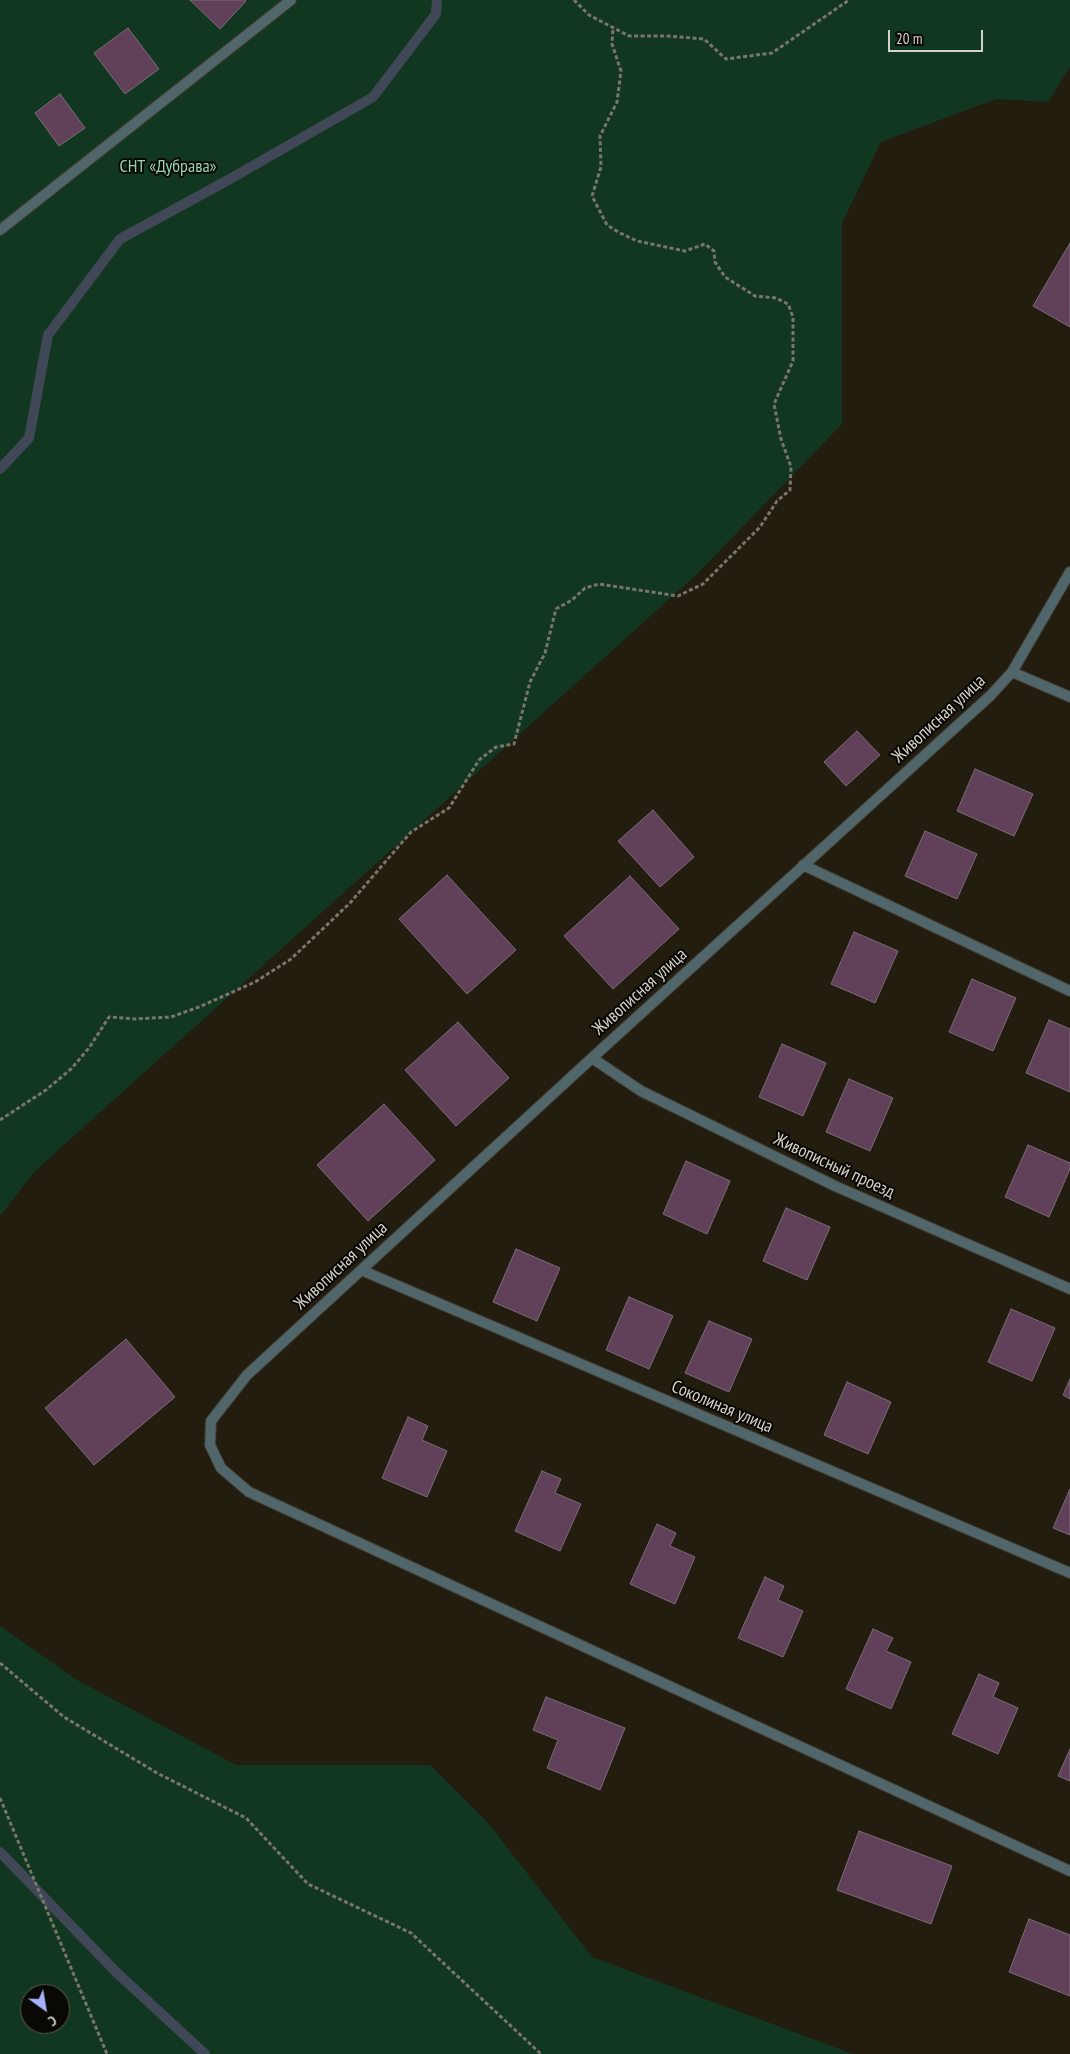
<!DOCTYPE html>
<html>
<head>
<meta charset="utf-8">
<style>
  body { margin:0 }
  #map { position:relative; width:1070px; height:2054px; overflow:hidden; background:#231d10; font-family:"PT Sans Narrow",sans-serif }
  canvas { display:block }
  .north { position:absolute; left:20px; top:1984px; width:50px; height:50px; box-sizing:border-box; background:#0a0804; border:1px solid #5b5852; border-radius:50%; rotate:148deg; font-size:14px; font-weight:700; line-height:20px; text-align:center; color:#d4d1c8 }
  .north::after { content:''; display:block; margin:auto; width:18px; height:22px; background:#a7b1fc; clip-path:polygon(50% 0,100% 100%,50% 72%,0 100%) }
  .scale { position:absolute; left:888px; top:30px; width:95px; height:22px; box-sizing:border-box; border:2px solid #d4d1c8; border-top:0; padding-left:6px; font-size:15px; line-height:18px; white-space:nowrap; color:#d4d1c8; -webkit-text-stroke:4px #0a0804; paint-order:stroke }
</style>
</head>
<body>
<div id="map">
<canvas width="1070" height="2054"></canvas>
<div class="north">С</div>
<div class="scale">20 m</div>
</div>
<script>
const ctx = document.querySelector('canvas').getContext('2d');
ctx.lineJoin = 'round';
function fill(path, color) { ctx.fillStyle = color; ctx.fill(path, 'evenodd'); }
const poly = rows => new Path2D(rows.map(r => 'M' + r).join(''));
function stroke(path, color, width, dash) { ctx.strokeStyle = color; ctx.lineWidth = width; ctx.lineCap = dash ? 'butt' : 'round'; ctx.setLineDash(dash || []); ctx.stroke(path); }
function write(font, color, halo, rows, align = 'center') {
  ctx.font = font + ' "PT Sans Narrow",sans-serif'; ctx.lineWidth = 4; ctx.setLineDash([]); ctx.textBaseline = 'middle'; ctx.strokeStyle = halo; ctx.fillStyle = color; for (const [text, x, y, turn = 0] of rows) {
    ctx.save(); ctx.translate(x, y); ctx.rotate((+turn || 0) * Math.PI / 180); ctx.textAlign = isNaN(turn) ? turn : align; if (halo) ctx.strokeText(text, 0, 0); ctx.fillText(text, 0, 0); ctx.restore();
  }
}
const green = poly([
  [0,0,1070,0,1070,67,1048,102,996,99,881,142,842,223,842,424,696,575,35,1171,0,1216],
  [0,1626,77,1680,236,1765,430,1765,489,1824,592,1957,853,2054,0,2054],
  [30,1994,60,1994,60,2024,30,2024]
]);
const stream = poly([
  [0,469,29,438,48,335,120,239,230,179,373,97,436,14,437,0],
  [0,1852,116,1972,205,2054]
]);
const building = poly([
  [190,0,244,0,246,1,220,29,190,0],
  [128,28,159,69,125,94,94,53,128,28],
  [60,94,85,128,59,146,35,113,60,94],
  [1070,243,1070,327,1033,306,1070,243],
  [857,731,880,755,846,786,824,762,857,731],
  [975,769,1033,794,1014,836,957,811,975,769],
  [653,810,694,857,660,887,618,841,653,810],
  [925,831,977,854,957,899,905,876,925,831],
  [447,875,516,950,467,994,399,919,447,875],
  [630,876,679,929,613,989,564,936,630,876],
  [854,932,898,951,875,1003,831,984,854,932],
  [972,979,1016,998,993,1051,949,1032,972,979],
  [1049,1020,1070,1029,1070,1092,1026,1073,1049,1020],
  [458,1022,509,1078,456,1126,405,1070,458,1022],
  [782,1044,826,1063,803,1116,759,1097,782,1044],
  [849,1079,893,1098,870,1151,826,1132,849,1079],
  [384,1104,435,1160,368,1221,317,1165,384,1104],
  [1028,1145,1070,1163,1070,1169,1049,1217,1005,1197,1028,1145],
  [686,1161,730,1181,707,1234,663,1214,686,1161],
  [786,1208,830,1227,807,1280,763,1261,786,1208],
  [516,1249,560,1268,537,1321,493,1302,516,1249],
  [629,1297,673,1316,649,1369,606,1350,629,1297],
  [1011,1309,1055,1328,1032,1381,988,1362,1011,1309],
  [709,1321,752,1339,729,1392,685,1373,709,1321],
  [126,1339,175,1397,94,1465,45,1408,126,1339],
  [1070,1379,1070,1399,1063,1395,1070,1379],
  [847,1382,891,1402,868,1454,824,1435,847,1382],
  [408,1417,428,1426,422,1440,447,1451,427,1497,382,1478,408,1417],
  [542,1471,561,1479,555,1493,581,1504,560,1551,515,1531,542,1471],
  [1070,1489,1070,1535,1053,1528,1070,1489],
  [657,1524,676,1533,670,1546,695,1557,675,1604,630,1584,657,1524],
  [765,1577,784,1586,778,1600,803,1611,783,1657,738,1638,765,1577],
  [873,1629,893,1638,886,1651,911,1662,891,1709,846,1689,873,1629],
  [979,1674,999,1683,993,1697,1018,1708,998,1754,952,1734,979,1674],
  [546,1697,625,1728,600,1790,547,1768,558,1740,533,1730,546,1697],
  [1070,1749,1070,1781,1058,1776,1070,1749],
  [859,1831,952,1866,931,1924,837,1890,859,1831],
  [1029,1919,1070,1935,1070,1996,1009,1972,1029,1919]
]);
const path = poly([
  [574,0,589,15,629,36,667,36,704,39,726,59,772,53,849,0],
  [0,1120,46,1090,71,1069,89,1048,109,1017,136,1019,171,1017,199,1007,255,982,291,959,350,903,411,832,449,808,479,760,496,747,514,744,530,682,545,653,556,609,572,600,585,588,599,584,678,596,703,584,760,527,777,501,790,490,791,467,781,439,774,404,793,361,793,317,788,304,776,298,755,296,725,277,715,262,714,251,705,244,685,251,637,241,620,233,607,225,592,196,601,167,600,136,617,102,621,71,612,44,613,27],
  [0,1663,64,1717,157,1773,246,1818,308,1884,411,1933,541,2054],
  [0,1798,107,2054]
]);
const service = poly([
  [0,230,291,0]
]);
const minor = poly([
  [1070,572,1012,672,991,695,592,1058,247,1375,211,1421,210,1445,221,1468,249,1492,1070,1871],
  [1012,672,1070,697],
  [803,865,1070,991],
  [592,1058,641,1091,835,1186,1070,1289],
  [361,1270,1070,1573]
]);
const parkNames = [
  ["СНТ «Дубрава»",168,167]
];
const streetNames = [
  ["Живописная улица",939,719,-43],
  ["Живописная улица",640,992,-42],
  ["Живописный проезд",834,1166,25],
  ["Живописная улица",341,1266,-43],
  ["Соколиная улица",722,1407,23]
];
fill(green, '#123721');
stroke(stream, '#404858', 10);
fill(building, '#614059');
stroke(building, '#7b6c77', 1);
stroke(service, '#3f3a2d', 12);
stroke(minor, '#3f3a2d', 12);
stroke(path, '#7a756a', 3, [4, 2.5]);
stroke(service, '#50666a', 10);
stroke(minor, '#50666a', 10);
write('18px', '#95d5a9', '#0a0804', parkNames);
write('18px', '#d4d1c8', '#0a0804', streetNames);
</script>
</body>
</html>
